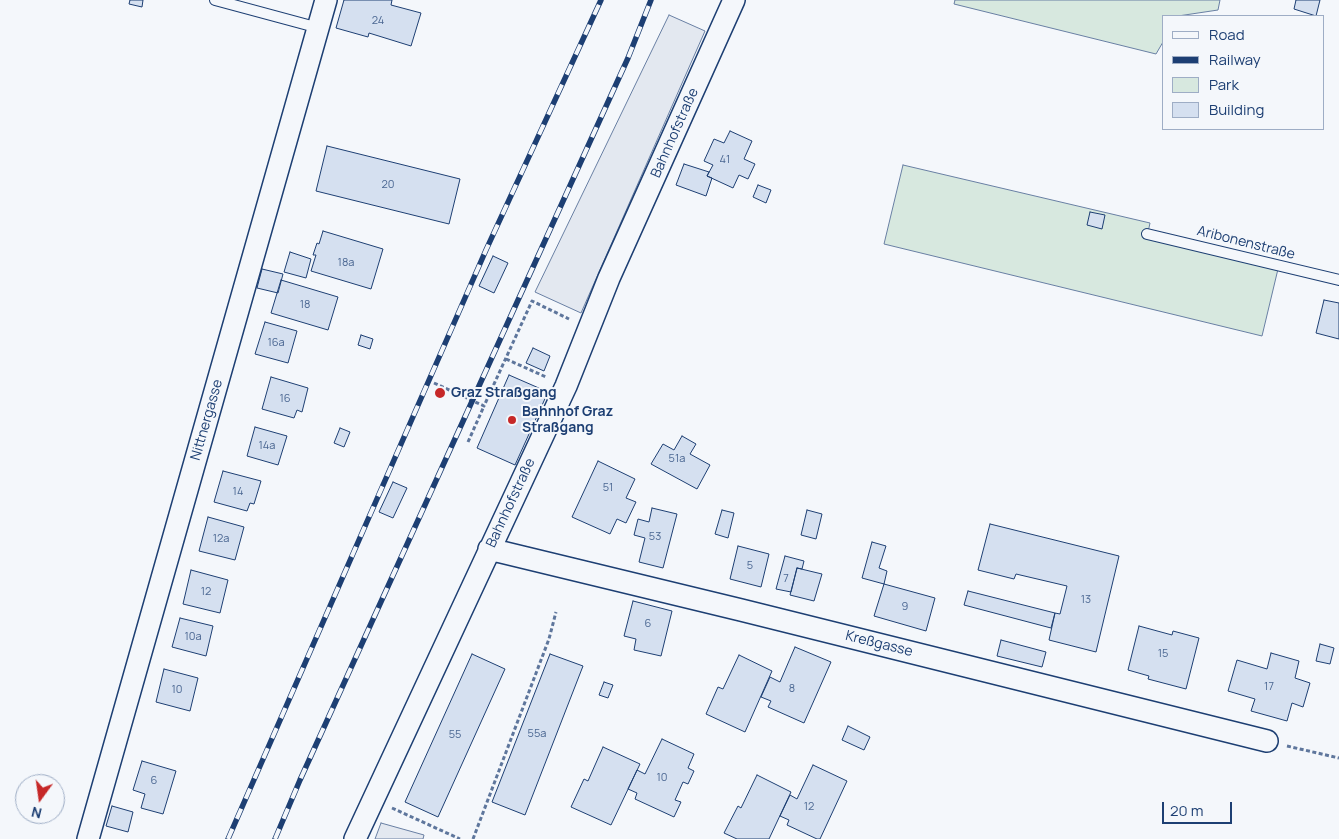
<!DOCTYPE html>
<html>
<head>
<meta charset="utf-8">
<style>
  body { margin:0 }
  #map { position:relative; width:1339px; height:839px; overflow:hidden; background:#f4f7fb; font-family:Manrope,sans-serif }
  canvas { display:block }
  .legend { position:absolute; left:1162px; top:15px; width:162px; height:115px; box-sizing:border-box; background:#f4f7fb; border:1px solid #9eadc5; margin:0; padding:6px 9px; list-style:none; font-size:15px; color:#1d3f73 }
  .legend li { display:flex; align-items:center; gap:10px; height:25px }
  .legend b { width:25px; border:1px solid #9eadc5 }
  .north { position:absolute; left:15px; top:774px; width:50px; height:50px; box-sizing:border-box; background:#f4f7fb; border:1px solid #9eadc5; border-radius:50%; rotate:194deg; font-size:14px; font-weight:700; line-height:20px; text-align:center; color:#1d3f73 }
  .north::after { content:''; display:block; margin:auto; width:18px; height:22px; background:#c62828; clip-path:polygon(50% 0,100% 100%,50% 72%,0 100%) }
  .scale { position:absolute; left:1162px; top:802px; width:70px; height:22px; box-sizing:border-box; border:2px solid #1d3f73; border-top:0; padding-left:6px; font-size:15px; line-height:18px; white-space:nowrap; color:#1d3f73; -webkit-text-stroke:4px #f4f7fb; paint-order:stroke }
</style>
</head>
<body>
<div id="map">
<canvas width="1339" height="839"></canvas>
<ul class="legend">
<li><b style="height:6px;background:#f4f7fb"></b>Road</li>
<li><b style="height:6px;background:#1d3f73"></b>Railway</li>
<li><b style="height:14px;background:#d7e8df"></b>Park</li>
<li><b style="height:14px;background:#d5e0f0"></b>Building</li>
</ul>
<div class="north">N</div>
<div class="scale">20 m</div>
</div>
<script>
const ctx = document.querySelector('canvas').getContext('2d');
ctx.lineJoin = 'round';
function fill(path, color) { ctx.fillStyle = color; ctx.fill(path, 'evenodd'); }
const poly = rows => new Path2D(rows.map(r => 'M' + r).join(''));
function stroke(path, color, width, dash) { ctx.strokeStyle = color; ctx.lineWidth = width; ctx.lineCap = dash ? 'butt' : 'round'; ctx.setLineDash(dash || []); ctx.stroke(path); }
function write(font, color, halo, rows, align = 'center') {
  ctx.font = font + ' Manrope,sans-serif'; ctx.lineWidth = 4; ctx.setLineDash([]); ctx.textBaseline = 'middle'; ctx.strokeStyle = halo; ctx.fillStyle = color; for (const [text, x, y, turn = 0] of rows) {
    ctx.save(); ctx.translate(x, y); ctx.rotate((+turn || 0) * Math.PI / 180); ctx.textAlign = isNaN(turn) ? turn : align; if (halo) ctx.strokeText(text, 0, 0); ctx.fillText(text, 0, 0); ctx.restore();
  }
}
const green = poly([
  [955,0,1220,0,1218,10,1178,16,1163,16,1163,42,1156,54,954,4,955,0],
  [903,165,1150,223,1147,237,1278,269,1262,336,884,244,903,165]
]);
const parking = poly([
  [669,15,705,31,581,313,535,292,669,15],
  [381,823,424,835,423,839,375,839,381,823]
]);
const building = poly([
  [130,0,143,0,142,7,129,4,130,0],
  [344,0,392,0,391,5,421,13,411,46,369,33,368,37,336,28,344,0],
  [1296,0,1320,0,1316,16,1294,9,1296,0],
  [730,131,752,141,744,159,755,164,748,179,739,175,733,188,707,176,713,165,704,161,714,139,724,143,730,131],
  [327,146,460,179,449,224,316,191,327,146],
  [684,164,709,172,707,176,712,178,706,196,676,185,684,164],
  [758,185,771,190,766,203,753,197,758,185],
  [1090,212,1105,215,1102,229,1087,225,1090,212],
  [323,231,383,249,371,289,311,271,316,255,313,255,317,243,319,244,323,231],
  [290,252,311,259,306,278,284,272,290,252],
  [493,256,508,263,494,293,479,286,493,256],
  [262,269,283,274,278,293,257,288,262,269],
  [281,280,338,297,328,330,271,313,281,280],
  [1324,300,1339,303,1339,339,1316,333,1324,300],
  [265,322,297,331,288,363,255,354,265,322],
  [361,335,373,339,370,349,358,345,361,335],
  [533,348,550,356,544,371,526,363,533,348],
  [509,375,548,392,515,465,477,448,509,375],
  [271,377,308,388,302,412,297,410,294,418,262,409,271,377],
  [255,427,287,436,278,465,247,456,255,427],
  [340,428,350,432,344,447,334,443,340,428],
  [682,436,696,444,690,454,710,465,697,489,651,464,663,444,674,450,682,436],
  [598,461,635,479,626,498,636,502,626,523,617,519,610,534,572,517,598,461],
  [223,471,261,481,254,504,250,503,247,511,214,502,223,471],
  [393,482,407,488,393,518,379,512,393,482],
  [652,508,677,514,663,568,639,562,645,538,634,535,638,519,649,522,652,508],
  [722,510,734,513,728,538,715,534,722,510],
  [807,510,822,514,816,539,801,535,807,510],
  [208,517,244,527,235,560,199,551,208,517],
  [990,524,1119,556,1096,652,1049,640,1055,613,1060,614,1067,586,1016,574,1014,579,978,570,990,524],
  [872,542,886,546,879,568,887,571,884,584,862,578,872,542],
  [738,546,769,554,761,587,730,579,738,546],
  [785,556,804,561,802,569,797,568,791,592,776,589,785,556],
  [797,568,822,574,814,601,790,595,797,568],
  [191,570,228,580,220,613,183,604,191,570],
  [884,584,935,598,926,631,874,616,884,584],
  [968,591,1055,613,1051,628,964,605,968,591],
  [633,601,672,611,661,656,634,650,636,639,624,636,633,601],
  [180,618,213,626,206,656,172,647,180,618],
  [1139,626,1172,635,1173,631,1199,638,1186,689,1148,679,1149,676,1128,670,1139,626],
  [1001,640,1046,652,1042,667,997,656,1001,640],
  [1320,644,1334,648,1330,664,1316,661,1320,644],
  [795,647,831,662,804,723,768,707,771,701,761,697,770,677,780,682,795,647],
  [1271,653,1299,661,1295,678,1310,683,1303,707,1292,703,1287,721,1251,711,1255,699,1228,691,1237,660,1267,669,1271,653],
  [472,654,505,669,438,817,405,802,472,654],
  [550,654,583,666,525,815,492,802,550,654],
  [739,655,772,671,745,732,706,714,718,687,723,689,739,655],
  [164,669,198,678,190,711,156,702,164,669],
  [604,682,613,685,608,698,599,695,604,682],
  [848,726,870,737,864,750,842,740,848,726],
  [662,739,694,754,688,768,694,771,688,784,683,782,675,800,681,802,674,817,635,799,637,793,628,789,637,770,645,774,662,739],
  [603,747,640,764,611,825,571,807,584,779,588,781,603,747],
  [142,761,176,771,163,814,141,808,145,794,133,790,142,761],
  [813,765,847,781,820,839,817,839,787,825,789,820,780,816,790,795,797,799,813,765],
  [757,775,791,792,769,839,737,839,724,833,738,806,741,808,757,775],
  [112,806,133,812,128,832,106,826,112,806]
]);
const path = poly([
  [506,359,546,377],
  [434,383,484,406,532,301,569,319],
  [468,442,484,406],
  [1287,746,1339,758],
  [392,808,460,839],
  [473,839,549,639,556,612]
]);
const service = poly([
  [215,0,319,28],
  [1147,234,1339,280]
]);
const minor = poly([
  [489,549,741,610,1267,741],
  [88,839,326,0],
  [355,839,566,386,609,278,734,0]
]);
const rail = poly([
  [228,839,486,250,601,0],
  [275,839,300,780,628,58,651,0]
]);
const markers = [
  [440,393,6,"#c62828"],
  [512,420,5,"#c62828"]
];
const numberNames = [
  ["24",378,21],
  ["41",725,160],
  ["20",388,185],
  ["18a",346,263],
  ["18",305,305],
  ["16a",276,343],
  ["16",285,399],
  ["14a",267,446],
  ["51a",677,459],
  ["51",608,488],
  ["14",238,492],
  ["53",655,537],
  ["12a",221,539],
  ["5",750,566],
  ["7",786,579],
  ["12",206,592],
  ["13",1086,600],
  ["9",905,607],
  ["6",648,624],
  ["10a",193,637],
  ["15",1163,654],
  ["17",1269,687],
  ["8",792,689],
  ["10",177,690],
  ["55a",537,734],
  ["55",455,735],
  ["10",662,778],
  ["6",154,781],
  ["12",809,807]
];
const streetNames = [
  ["Bahnhofstraße",675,133,-66],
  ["Aribonenstraße",1246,243,14],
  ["Nittnergasse",207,420,-74],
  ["Bahnhofstraße",511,503,-65],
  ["Kreßgasse",879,644,14]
];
const poiNames = [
  ["Graz Straßgang",451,393],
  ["Bahnhof Graz",522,412],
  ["Straßgang",522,428]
];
fill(green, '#d7e8df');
stroke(green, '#687fa3', 1);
fill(parking, '#e3e8f0');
stroke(parking, '#687fa3', 1);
fill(building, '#d5e0f0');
stroke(building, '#1d3f73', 1);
stroke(service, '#1d3f73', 12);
stroke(minor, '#1d3f73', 24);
stroke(path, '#5e769c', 3, [4, 2.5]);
stroke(service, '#f4f7fb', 10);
stroke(minor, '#f4f7fb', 21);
stroke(rail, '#1d3f73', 5.5);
stroke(rail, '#f4f7fb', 4, [11]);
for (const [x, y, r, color] of markers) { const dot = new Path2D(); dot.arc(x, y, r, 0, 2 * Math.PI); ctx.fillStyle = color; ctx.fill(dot); stroke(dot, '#f4f7fb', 2); }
write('11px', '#4b6792', null, numberNames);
write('14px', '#1d3f73', '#f4f7fb', streetNames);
write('bold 14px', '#1d3f73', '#f4f7fb', poiNames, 'left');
</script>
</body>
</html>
